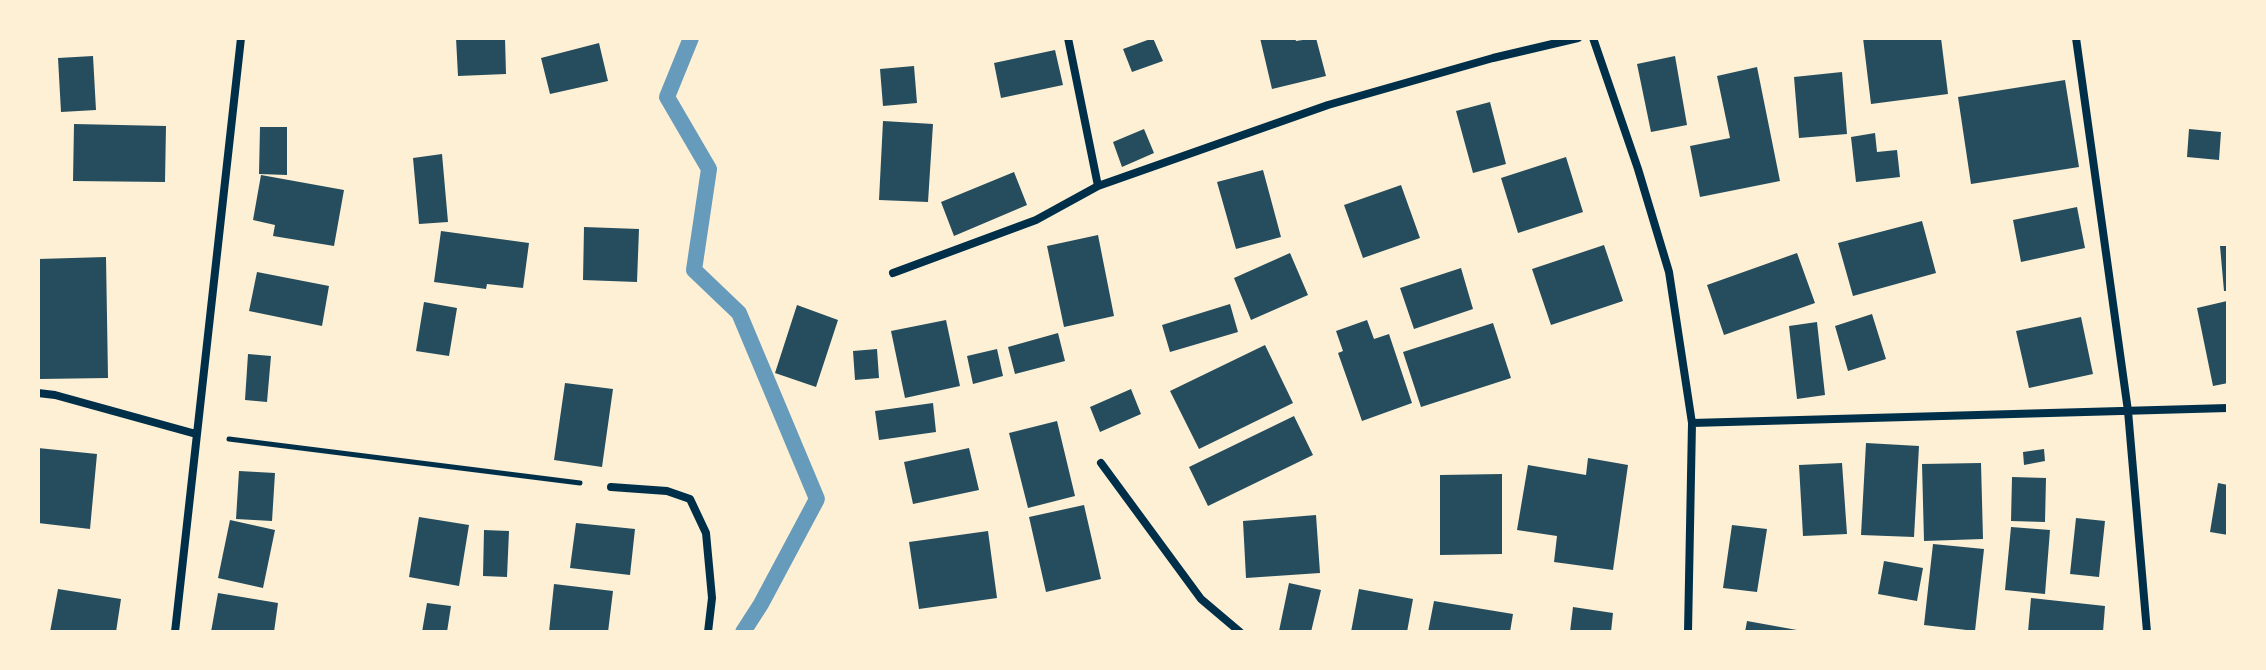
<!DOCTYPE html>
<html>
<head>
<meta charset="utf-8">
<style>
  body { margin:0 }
  #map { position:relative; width:2266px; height:670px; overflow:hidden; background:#fdf0d5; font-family:Ubuntu,sans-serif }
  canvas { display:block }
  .frame { position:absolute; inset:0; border:40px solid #fdf0d5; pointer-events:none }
</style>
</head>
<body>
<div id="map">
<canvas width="2266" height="670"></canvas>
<div class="frame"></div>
</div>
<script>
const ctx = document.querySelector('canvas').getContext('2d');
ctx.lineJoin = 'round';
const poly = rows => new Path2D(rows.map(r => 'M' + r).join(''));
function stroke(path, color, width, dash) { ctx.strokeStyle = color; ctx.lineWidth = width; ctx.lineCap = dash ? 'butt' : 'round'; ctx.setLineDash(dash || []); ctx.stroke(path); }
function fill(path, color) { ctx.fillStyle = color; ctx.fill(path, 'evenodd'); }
const stream = poly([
  [691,38,667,97,709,169,694,270,739,313,817,499,761,604,743,632]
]);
const building = poly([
  [456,38,505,38,506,74,458,76],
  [1153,38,1163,61,1132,72,1123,49],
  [1260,38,1295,38,1296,41,1316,38,1326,76,1272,89],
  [1863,38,1941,38,1948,94,1871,104],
  [599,43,608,81,550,94,541,58],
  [1055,50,1063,85,1001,98,994,63],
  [93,56,96,110,61,112,58,58],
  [1675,56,1687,125,1651,132,1637,64],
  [914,66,917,103,883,106,880,69],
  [1757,67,1780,181,1700,197,1690,146,1730,138,1717,76],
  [1842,72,1847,134,1799,138,1794,77],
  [2065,80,2079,167,1971,184,1958,97],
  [1490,102,1506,164,1473,173,1456,111],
  [883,121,933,124,928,202,879,200],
  [74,124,166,126,165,182,73,181],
  [260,127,287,127,287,175,259,174],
  [1144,129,1154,153,1122,167,1113,142],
  [2189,129,2221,132,2219,160,2187,157],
  [1875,133,1877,152,1897,150,1900,177,1856,182,1851,137],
  [442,154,448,222,419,224,413,158],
  [1566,157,1583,212,1518,233,1501,178],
  [1263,170,1281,237,1236,249,1217,182],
  [1014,172,1027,205,954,236,941,202],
  [261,175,344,190,334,246,273,236,275,225,253,220],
  [1401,185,1420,238,1363,258,1344,205],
  [2077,207,2085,248,2021,262,2013,220],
  [1922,221,1936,273,1853,296,1838,243],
  [584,227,639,229,637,282,583,280],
  [441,231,529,243,523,288,487,284,486,289,434,282],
  [1098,235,1114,316,1064,327,1047,246],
  [1604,245,1623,301,1551,325,1532,269],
  [2220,246,2228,246,2228,291,2224,291],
  [1290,253,1308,295,1251,320,1234,278],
  [1797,253,1815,303,1724,335,1707,285],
  [106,257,108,378,40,379,38,259],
  [1461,268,1473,309,1414,329,1400,288],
  [257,272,329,286,322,326,249,311],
  [2227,301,2228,383,2213,386,2197,308],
  [424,302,457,308,449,356,416,351],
  [1230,304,1238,332,1170,352,1162,325],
  [797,305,838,320,816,387,775,373],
  [1872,314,1886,359,1848,371,1835,326],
  [2081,317,2093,374,2029,388,2016,331],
  [946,320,960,386,905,398,891,331],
  [1367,320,1374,339,1389,334,1412,403,1362,421,1338,353,1343,351,1336,331],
  [1817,322,1825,395,1797,399,1789,326],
  [1493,323,1511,378,1421,407,1403,352],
  [1058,333,1065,361,1015,374,1008,347],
  [1265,345,1293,403,1199,449,1170,391],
  [877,349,879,378,855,380,853,351],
  [997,349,1003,376,973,384,967,356],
  [248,354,271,356,267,402,245,400],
  [565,383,613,389,602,467,554,460],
  [1131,389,1141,414,1100,432,1090,407],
  [933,403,936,432,879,440,875,411],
  [1294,416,1313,455,1208,506,1189,467],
  [1057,421,1075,496,1028,508,1009,433],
  [1866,443,1919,446,1914,537,1861,535],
  [38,448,97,454,90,529,38,523],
  [969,448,979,490,913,504,904,462],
  [2044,449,2045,461,2024,465,2023,452],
  [1588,458,1628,465,1613,570,1554,562,1557,536,1517,530,1528,465,1586,475],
  [1842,463,1847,534,1803,536,1799,465],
  [1981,463,1983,539,1924,541,1922,464],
  [239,471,275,473,272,521,236,519],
  [1502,474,1502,554,1440,555,1440,475],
  [2012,477,2046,478,2045,522,2011,521],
  [2218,483,2228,485,2228,535,2210,532],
  [1084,505,1101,579,1046,592,1029,517],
  [1316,515,1320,573,1246,578,1243,521],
  [419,517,469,525,459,586,409,577],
  [2076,518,2105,521,2099,577,2070,574],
  [230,520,275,530,263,588,218,578],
  [576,523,635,529,630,575,570,568],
  [1732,525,1767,529,1757,592,1723,588],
  [2011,527,2050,530,2045,594,2005,590],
  [484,530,509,531,507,577,483,576],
  [988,531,997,598,919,609,909,542],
  [1933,544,1984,549,1975,631,1924,625],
  [1884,561,1923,568,1917,601,1878,594],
  [1289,583,1321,590,1311,632,1279,631],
  [554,584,613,591,608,632,549,632],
  [58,589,121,599,116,632,50,632],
  [1359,589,1413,599,1407,632,1351,632],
  [218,593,278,603,274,632,211,632],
  [2031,598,2105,606,2103,632,2028,632],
  [1434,601,1513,614,1510,632,1428,632],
  [427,603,451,606,447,632,422,632],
  [1573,607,1613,613,1611,632,1570,632],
  [1747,621,1797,630,1797,632,1745,632]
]);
const path = poly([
  [229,439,580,483]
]);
const minor = poly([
  [1068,38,1098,186],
  [1593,38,1638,169,1669,272,1692,423,1688,632],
  [2076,38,2128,411,2147,632],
  [893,273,1036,220,1098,186,1328,105,1493,58,1578,38],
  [38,393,55,395,196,434],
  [1692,423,2228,408],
  [1101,463,1201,599,1240,632],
  [611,487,667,491,690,499,706,533,712,598,708,632],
  [175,632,241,38]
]);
stroke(stream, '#669bbc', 16);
fill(building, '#264d5e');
stroke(path, '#003049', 5);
stroke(minor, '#003049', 8);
</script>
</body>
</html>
